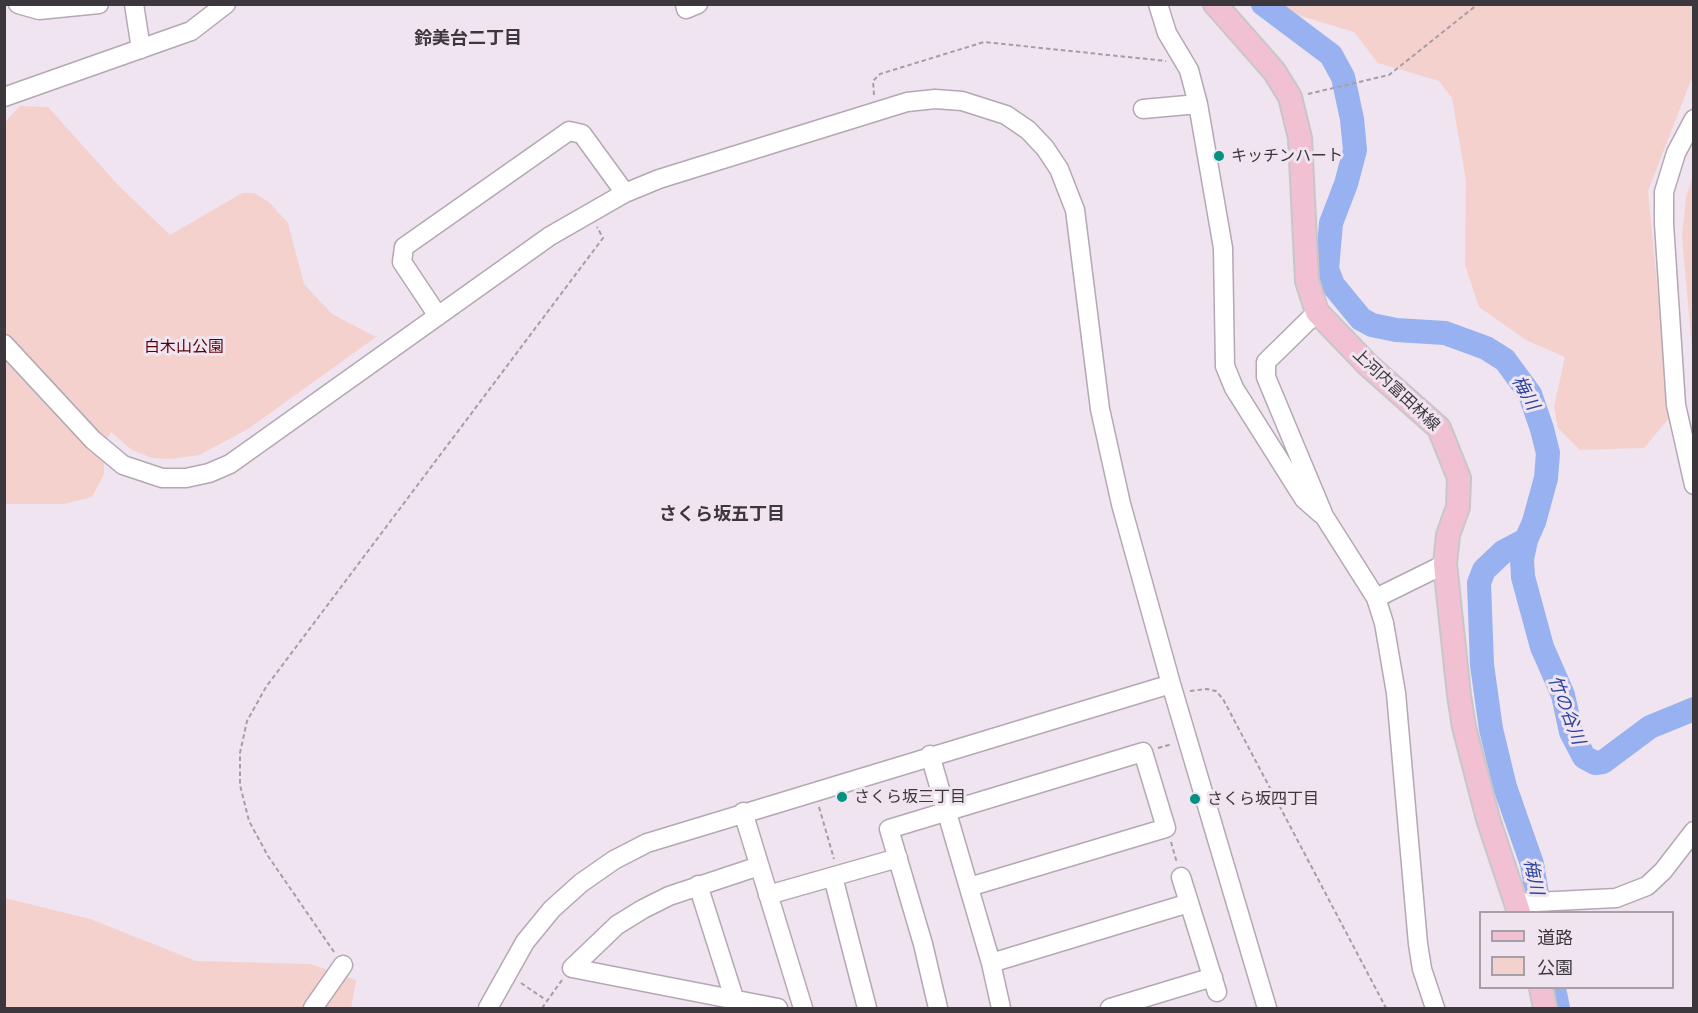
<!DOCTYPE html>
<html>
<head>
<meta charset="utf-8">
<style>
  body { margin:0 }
  #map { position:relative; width:1698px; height:1013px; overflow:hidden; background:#efe4ef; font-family:"IBM Plex Sans","Noto Sans JP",sans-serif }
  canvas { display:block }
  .frame { position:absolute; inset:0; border:6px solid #3c373c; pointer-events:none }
  .legend { position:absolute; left:1479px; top:911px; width:195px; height:78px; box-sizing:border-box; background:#efe4ef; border:2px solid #a79fa7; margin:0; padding:8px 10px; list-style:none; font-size:18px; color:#3c373c }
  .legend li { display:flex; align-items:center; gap:12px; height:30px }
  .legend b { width:30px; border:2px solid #a79fa7 }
</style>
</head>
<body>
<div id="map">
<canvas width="1698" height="1013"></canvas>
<div class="frame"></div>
<ul class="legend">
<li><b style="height:8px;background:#f1c0d3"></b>道路</li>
<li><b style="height:16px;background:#f5d1cd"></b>公園</li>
</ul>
</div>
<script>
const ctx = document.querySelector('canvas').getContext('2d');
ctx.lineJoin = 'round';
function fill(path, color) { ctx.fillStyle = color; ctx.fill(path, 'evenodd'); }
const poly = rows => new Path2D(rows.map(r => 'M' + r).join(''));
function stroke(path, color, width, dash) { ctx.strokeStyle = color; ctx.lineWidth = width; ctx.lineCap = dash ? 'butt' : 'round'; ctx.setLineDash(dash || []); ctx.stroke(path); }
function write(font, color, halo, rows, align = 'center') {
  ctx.font = font + ' "IBM Plex Sans","Noto Sans JP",sans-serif'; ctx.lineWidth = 6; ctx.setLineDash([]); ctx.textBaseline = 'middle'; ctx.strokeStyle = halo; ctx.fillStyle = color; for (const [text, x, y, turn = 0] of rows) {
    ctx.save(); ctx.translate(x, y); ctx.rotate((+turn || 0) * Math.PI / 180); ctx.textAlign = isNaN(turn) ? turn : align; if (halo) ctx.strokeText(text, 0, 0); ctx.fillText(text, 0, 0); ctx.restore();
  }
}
const green = poly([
  [1277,5,1693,5,1693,75,1648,191,1670,417,1644,448,1580,450,1558,428,1554,407,1565,357,1526,340,1479,307,1465,265,1466,180,1452,98,1439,81,1378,63,1354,32,1281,10],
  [20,106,48,107,119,186,170,235,242,193,254,193,270,203,288,223,304,284,332,314,376,337,248,429,199,455,172,459,152,458,132,450,111,432,104,444,104,474,92,497,64,504,5,504,4,123],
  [1693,175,1693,360,1682,236,1686,197],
  [5,898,90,919,196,961,311,964,356,980,351,1008,5,1008]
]);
const river = poly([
  [1263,4,1331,55,1343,77,1352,119,1355,150,1346,184,1331,223,1327,269,1333,285,1361,319,1372,325,1396,330,1445,333,1486,348,1505,360,1530,394,1542,429,1548,453,1546,478,1534,522,1526,540,1503,552,1484,570,1479,583,1482,665,1491,729,1505,787,1532,864,1540,912],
  [1526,540,1522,559,1523,577,1542,647,1563,695,1571,732,1584,757,1595,763,1603,762,1650,727,1694,709],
  [1554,988,1558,1008]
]);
const path = poly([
  [1308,94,1389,75,1478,4],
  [874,95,873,81,880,74,984,42,1166,61],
  [1190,691,1207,689,1216,691,1223,699,1386,1008],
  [1158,748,1172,744],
  [819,807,834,859],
  [1171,842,1177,863],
  [334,952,268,856,249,821,240,785,240,753,247,721,266,687,603,238,597,227],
  [521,983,546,1000],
  [542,1008,562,980]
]);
const minor = poly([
  [18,4,39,10,99,4],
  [134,4,141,49],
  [685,4,686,9,698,4],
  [1158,4,1167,33,1189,70,1198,104,1223,248,1225,366,1234,388,1304,499,1321,514],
  [4,97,191,31,226,4],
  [1143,109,1198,104],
  [1694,119,1676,153,1664,192,1664,224,1676,405,1694,485],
  [1317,312,1266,362,1266,377,1324,516,1376,598,1384,623,1396,693,1418,944,1422,969,1435,1008],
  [438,316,402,262,404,247,569,131,582,134,625,193],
  [4,344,93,440,123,465,162,478,186,478,209,473,230,464,550,236,625,193,659,179,907,102,935,99,962,101,1006,115,1028,130,1045,148,1059,169,1075,210,1100,409,1121,504,1171,684,1267,1008],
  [1376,598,1445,564],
  [930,755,991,963,1001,1008],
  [743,812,803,1008],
  [833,877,867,1008],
  [1181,877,1217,992],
  [698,885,735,1001],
  [768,895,898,858],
  [1516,903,1616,898,1647,886,1663,871,1694,831],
  [991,963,1189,903],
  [572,968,617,925,643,909,669,896,759,866],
  [572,968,778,1008],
  [313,1008,343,965],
  [488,1008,525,942,552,909,581,883,614,860,647,843,1171,684],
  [938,1008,923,944,889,829,1143,752,1166,828,969,887],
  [1110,1008,1213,977]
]);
const major = poly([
  [1215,4,1274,71,1290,97,1300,138,1307,281,1317,312,1368,365,1439,428,1459,478,1458,507,1448,535,1445,564,1459,695,1464,727,1488,819,1519,912],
  [1541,988,1545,1008]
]);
const markers = [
  [1219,156,6,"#009381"],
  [842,797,6,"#009381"],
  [1195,799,6,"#009381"]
];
const poiNames = [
  ["キッチンハート",1231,156],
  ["さくら坂三丁目",854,797],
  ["さくら坂四丁目",1207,799]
];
const parkNames = [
  ["白木山公園",184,347]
];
const streetNames = [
  ["上河内富田林線",1396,390,43]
];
const neighbourhoodNames = [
  ["鈴美台二丁目",468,39],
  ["さくら坂五丁目",722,515]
];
const waterNames = [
  ["梅川",1525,393,61],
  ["竹の谷川",1566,710,69],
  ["梅川",1533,877,78]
];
fill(green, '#f5d1cd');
stroke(river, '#98b1f0', 24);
stroke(minor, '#b3a8b3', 21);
stroke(major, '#c8c7c8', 26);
stroke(path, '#a69da6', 2, [4.5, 3]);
stroke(minor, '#fff', 18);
stroke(major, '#f1c0d3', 22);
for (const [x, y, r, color] of markers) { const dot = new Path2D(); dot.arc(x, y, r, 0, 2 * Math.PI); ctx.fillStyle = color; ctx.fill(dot); stroke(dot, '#efe4ef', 2); }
write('16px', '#3c373c', '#efe4ef', poiNames, 'left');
write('16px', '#5a0008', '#efe4ef', parkNames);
write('16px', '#3c373c', '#efe4ef', streetNames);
write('bold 18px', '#3c373c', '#efe4ef', neighbourhoodNames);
write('italic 18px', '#2b449e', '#efe4ef', waterNames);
</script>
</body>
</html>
